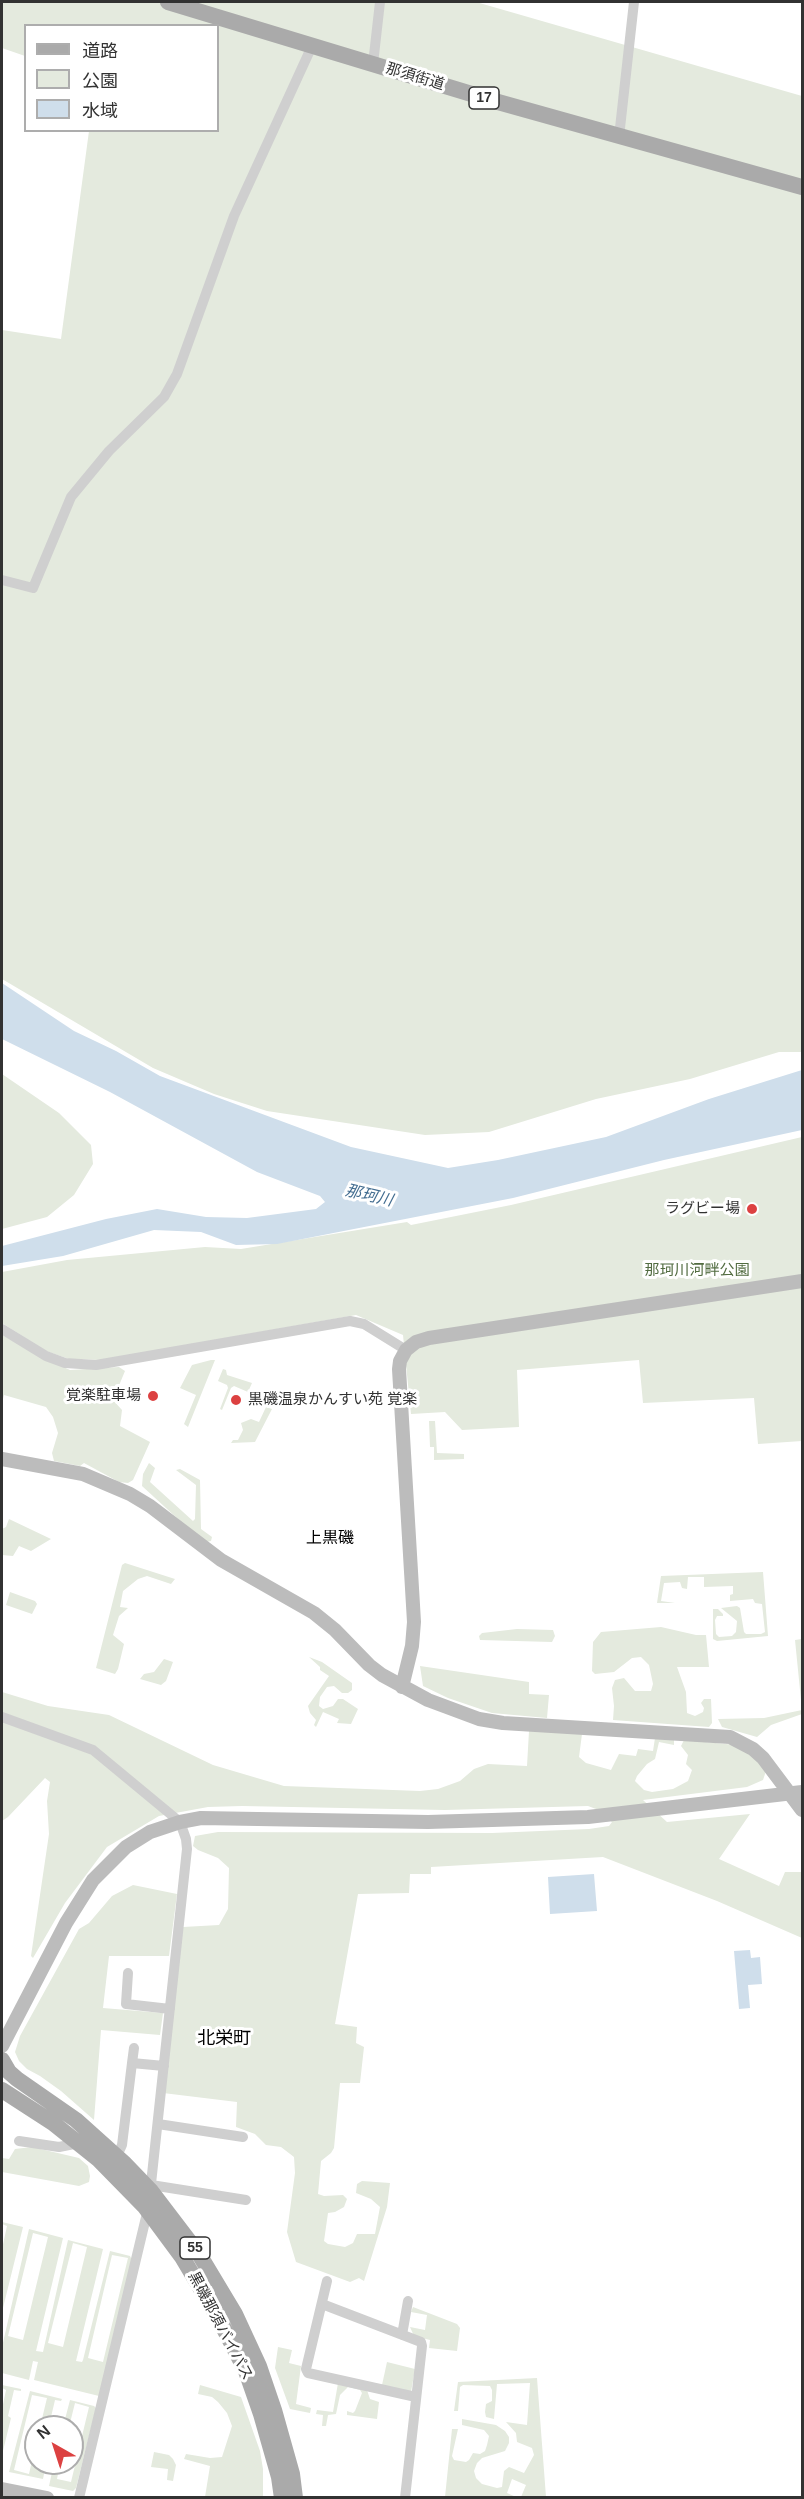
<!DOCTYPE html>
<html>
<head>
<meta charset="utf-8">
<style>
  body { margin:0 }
  #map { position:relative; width:804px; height:2499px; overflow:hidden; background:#fff; font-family:Arial,"Noto Sans JP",sans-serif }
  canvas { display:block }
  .frame { position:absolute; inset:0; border:3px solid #323232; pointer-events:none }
  .legend { position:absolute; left:24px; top:24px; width:195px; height:108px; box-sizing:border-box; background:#fff; border:2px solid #adadad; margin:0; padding:8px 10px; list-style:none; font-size:18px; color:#323232 }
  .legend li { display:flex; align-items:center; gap:12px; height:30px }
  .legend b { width:30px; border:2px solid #adadad }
  .north { position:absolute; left:24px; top:2415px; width:60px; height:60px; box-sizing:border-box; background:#fff; border:2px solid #adadad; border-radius:50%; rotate:321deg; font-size:16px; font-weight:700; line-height:24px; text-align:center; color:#323232 }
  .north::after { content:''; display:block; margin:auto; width:21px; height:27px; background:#dc4141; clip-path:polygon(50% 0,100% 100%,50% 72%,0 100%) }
</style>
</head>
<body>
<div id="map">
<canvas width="804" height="2499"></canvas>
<div class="frame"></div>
<ul class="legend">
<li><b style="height:8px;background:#aaa"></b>道路</li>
<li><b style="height:16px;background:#e4eade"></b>公園</li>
<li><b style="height:16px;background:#cfdeeb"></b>水域</li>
</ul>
<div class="north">N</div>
</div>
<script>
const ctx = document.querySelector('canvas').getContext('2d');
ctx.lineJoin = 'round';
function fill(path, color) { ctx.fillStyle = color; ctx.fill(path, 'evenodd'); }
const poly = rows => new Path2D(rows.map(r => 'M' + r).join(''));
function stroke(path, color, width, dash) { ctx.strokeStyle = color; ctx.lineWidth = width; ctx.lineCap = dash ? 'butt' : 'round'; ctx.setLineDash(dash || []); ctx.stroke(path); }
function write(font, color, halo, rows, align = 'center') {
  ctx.font = font + ' Arial,"Noto Sans JP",sans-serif'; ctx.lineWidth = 6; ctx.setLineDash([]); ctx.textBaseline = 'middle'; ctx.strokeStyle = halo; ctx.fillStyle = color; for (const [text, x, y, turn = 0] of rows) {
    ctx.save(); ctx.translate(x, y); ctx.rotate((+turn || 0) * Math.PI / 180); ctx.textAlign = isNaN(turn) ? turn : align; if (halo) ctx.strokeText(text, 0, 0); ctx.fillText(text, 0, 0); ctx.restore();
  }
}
const green = poly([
  [2,2,476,2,802,96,802,1052,779,1052,690,1079,596,1099,489,1132,425,1135,267,1111,214,1094,153,1068,2,979,2,330,61,339,89,131,218,130,218,26,26,26,25,56,2,48],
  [2,1074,59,1113,91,1145,93,1164,74,1195,47,1217,2,1229],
  [802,1137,802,1441,758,1444,754,1398,643,1403,639,1360,517,1370,519,1427,462,1430,445,1412,411,1414,403,1335,356,1315,101,1360,69,1359,46,1351,2,1323,2,1272,67,1260,205,1247,241,1249,407,1222,411,1225,511,1205],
  [2,1335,44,1358,70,1370,119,1367,125,1371,113,1400,122,1410,120,1426,150,1442,133,1480,128,1483,119,1482,84,1463,80,1466,54,1461,52,1453,58,1433,53,1417,46,1407,4,1395,2,1403],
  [211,1360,215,1360,188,1427,184,1424,196,1395,180,1388,192,1365],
  [223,1369,226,1370,227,1375,252,1383,248,1392,234,1386,231,1388,222,1410,220,1409,228,1388,227,1385,218,1381],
  [266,1407,272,1409,255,1442,231,1443,233,1440,238,1440,243,1430,241,1423,251,1419,259,1422],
  [429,1421,435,1421,437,1453,464,1454,464,1459,434,1460,434,1447,430,1447],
  [149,1463,155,1468,150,1482,193,1521,195,1519,196,1485,176,1470,180,1469,200,1480,201,1529,212,1537,211,1541,206,1542,190,1530,142,1486,143,1474],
  [9,1519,51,1539,31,1551,19,1546,13,1556,2,1555,2,1529,6,1527],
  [125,1563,175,1579,171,1584,147,1576,138,1579,123,1591,120,1607,128,1608,119,1616,113,1635,124,1644,118,1669,115,1674,96,1668,122,1565],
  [763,1572,768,1636,717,1641,713,1639,713,1609,718,1609,723,1614,723,1616,717,1616,715,1620,716,1634,719,1637,732,1636,736,1632,737,1621,721,1608,737,1606,740,1608,744,1632,746,1634,761,1634,765,1632,762,1604,755,1603,753,1599,730,1601,730,1595,733,1594,733,1586,704,1587,704,1577,688,1577,687,1589,682,1588,680,1582,664,1583,661,1601,675,1603,657,1603,661,1576],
  [10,1592,35,1601,37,1604,32,1614,6,1605],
  [661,1627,696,1635,706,1635,709,1667,677,1667,686,1692,687,1713,695,1716,703,1712,704,1708,701,1703,704,1699,711,1699,712,1723,709,1727,613,1720,614,1706,612,1688,615,1680,624,1678,635,1691,651,1691,653,1684,649,1665,641,1657,632,1658,614,1672,595,1674,592,1671,593,1642,601,1632],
  [517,1629,553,1630,555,1636,552,1642,480,1640,479,1636,482,1633],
  [802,1639,802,1714,771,1725,757,1737,722,1727,718,1719,764,1718,802,1710,795,1640],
  [309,1657,322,1662,352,1683,352,1690,348,1693,342,1693,334,1686,327,1687,320,1697,319,1706,323,1709,333,1706,338,1699,343,1699,358,1709,351,1724,337,1723,339,1719,323,1712,316,1727,314,1725,316,1720,310,1713,308,1706,329,1676,320,1670,320,1667],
  [164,1659,173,1662,166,1681,161,1685,140,1679,144,1674,154,1672],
  [420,1666,529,1682,529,1694,549,1695,547,1718,492,1713,448,1698,423,1686],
  [2,1692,48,1706,109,1715,213,1765,284,1786,420,1791,438,1789,460,1781,474,1769,488,1764,527,1766,529,1731,582,1734,579,1757,586,1763,611,1770,619,1754,636,1756,638,1749,653,1751,655,1738,674,1739,674,1745,659,1742,655,1759,647,1764,637,1776,635,1781,644,1790,652,1792,673,1789,688,1781,692,1770,686,1764,688,1755,681,1746,684,1740,736,1745,753,1755,766,1771,763,1780,747,1787,643,1800,667,1822,750,1814,719,1859,779,1886,785,1872,802,1872,802,1938,717,1901,603,1857,431,1867,431,1874,410,1874,409,1893,358,1894,335,2024,357,2027,356,2043,364,2047,360,2083,340,2083,334,2148,331,2153,321,2161,318,2194,324,2196,343,2195,347,2199,344,2207,335,2212,328,2213,324,2241,328,2244,345,2247,353,2243,357,2234,375,2234,380,2207,371,2199,356,2193,357,2184,362,2181,390,2183,387,2207,364,2281,359,2278,350,2282,296,2262,287,2232,295,2173,294,2157,281,2147,266,2145,255,2134,236,2127,237,2102,163,2093,183,1927,219,1925,228,1909,229,1868,218,1858,198,1850,193,1846,195,1836,218,1832,492,1833,589,1829,609,1826,612,1822,596,1809,588,1806,445,1810,242,1806,208,1807,159,1816,107,1847,65,1903,33,1958,31,1956,49,1834,47,1801,50,1782,45,1778,8,1817,2,1821],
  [133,1885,177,1894,169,1956,109,1956,103,2008,163,2013,160,2035,101,2030,94,2120,61,2091,40,2076,27,2069,19,2061,15,2052,20,2036,79,1929,89,1923,112,1896],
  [32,2147,79,2158,88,2166,90,2176,89,2182,79,2186,2,2172,2,2158,9,2159,15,2149],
  [2,2222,23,2227,2,2312,2,2249,7,2226,2,2224],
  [29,2229,63,2238,36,2351,43,2352,68,2240,103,2249,76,2361,82,2362,83,2360,110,2251,130,2256,132,2260,99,2396,34,2380,38,2362,33,2361,29,2380,2,2373,2,2347],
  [33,2233,48,2237,23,2340,8,2336],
  [73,2243,87,2247,63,2347,48,2343],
  [112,2255,128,2258,103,2362,88,2358],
  [413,2307,457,2324,460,2328,457,2351,429,2348,430,2340,414,2336,410,2327,425,2330,427,2315,411,2312],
  [278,2347,292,2350,289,2363,301,2366,296,2404,311,2408,310,2413,290,2409,275,2368],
  [387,2362,415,2369,411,2392,382,2385],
  [537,2378,546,2497,521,2497,526,2485,512,2479,507,2493,516,2497,445,2497,452,2429,458,2429,452,2456,454,2460,466,2462,469,2460,473,2453,480,2454,485,2451,487,2445,489,2436,484,2430,462,2425,462,2419,496,2425,505,2431,509,2437,509,2443,505,2451,482,2458,477,2463,474,2471,476,2478,482,2484,497,2488,502,2487,504,2471,509,2467,524,2473,534,2455,532,2448,517,2442,516,2433,506,2422,527,2425,530,2383,497,2384,494,2419,486,2417,485,2412,486,2404,492,2401,492,2390,490,2386,463,2385,460,2387,458,2411,454,2411,458,2382],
  [338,2383,367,2390,370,2399,379,2402,377,2419,347,2415,347,2411,353,2413,355,2411,362,2393,360,2390,348,2387,340,2395,336,2414,328,2415,326,2426,322,2426,323,2415,316,2414,317,2410,333,2412],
  [2,2385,21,2389,21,2391,14,2390,8,2416,11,2418,2,2455,2,2409,6,2390,2,2388],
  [200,2385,241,2397,260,2451,263,2469,263,2497,205,2497,210,2466,184,2459,186,2454,210,2458,222,2457,232,2426,227,2413,218,2402,212,2397,198,2394],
  [30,2391,62,2399,61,2401,55,2400,51,2417,53,2418,51,2427,40,2427,47,2398,32,2395,14,2470,29,2474,36,2443,36,2463,42,2463,41,2468,45,2469,43,2479,9,2472],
  [70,2400,94,2406,96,2408,76,2488,73,2491,49,2486,54,2463,60,2463,57,2479,71,2482,89,2407,75,2403,69,2427,63,2427],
  [154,2452,169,2455,173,2459,176,2465,173,2481,167,2480,168,2469,151,2467]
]);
const water = poly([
  [2,983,74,1031,116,1051,160,1076,351,1147,448,1168,498,1160,606,1137,709,1099,802,1070,802,1130,664,1160,513,1198,277,1244,236,1245,201,1232,154,1230,63,1256,2,1266,2,1246,106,1219,157,1209,206,1217,247,1218,316,1209,325,1202,320,1196,257,1172,110,1092,2,1039],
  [594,1874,597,1911,550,1914,548,1877],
  [750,1950,751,1958,760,1957,762,1984,748,1985,750,2008,739,2009,734,1951]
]);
const street = poly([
  [373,64,380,2],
  [619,137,634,2],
  [2,580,33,588,71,497,109,451,164,397,177,374,234,216,312,46],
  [2,1329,46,1356,65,1363,96,1365,350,1321,364,1324,406,1350],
  [2,1717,93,1750,180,1822,186,1839,187,1849,150,2193],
  [128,1973,126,2004,170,2009],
  [132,2063,134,2048],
  [158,2124,243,2137],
  [19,2141,59,2147,79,2143],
  [117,2156,122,2145,132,2063,164,2066],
  [151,2185,246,2200],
  [327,2281,306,2369,308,2373,416,2397],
  [322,2304,421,2342,422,2346,405,2498],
  [402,2335,408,2301],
  [79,2498,148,2209]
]);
const secondary = poly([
  [2,1459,83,1474,130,1494,150,1506,221,1560,314,1613,335,1630,369,1665,382,1675,428,1700,479,1719,503,1723,730,1737,753,1749,763,1758,802,1810],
  [402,1687,412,1646,414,1622,399,1369,400,1361,406,1350,416,1342,429,1338,802,1281],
  [2,2046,66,1923,93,1880,126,1847,150,1832,180,1822,201,1818,428,1822,588,1817,802,1792],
  [2,2489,47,2498]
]);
const primary = poly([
  [168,2,498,102,802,187],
  [2,2060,9,2072,17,2079,76,2120,125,2164,151,2191,199,2254,235,2314,259,2366,274,2410,292,2474,295,2498],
  [2,2090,53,2123,98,2159,145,2207,182,2257,220,2321,246,2371,261,2414,279,2477,282,2498]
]);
const markers = [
  [752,1209,6,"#dc4141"],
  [153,1396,6,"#dc4141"],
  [236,1400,6,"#dc4141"]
];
const shields = [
  [484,98,30],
  [195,2248,30]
];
const shieldNames = [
  ["17",484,98],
  ["55",195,2248]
];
const streetNames = [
  ["那須街道",415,77,17],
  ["黒磯那須バイパス",220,2326,62]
];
const poiNames = [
  ["ラグビー場",740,1209],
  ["覚楽駐車場",141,1396],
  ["黒磯温泉かんすい苑 覚楽",248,1400,"left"]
];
const parkNames = [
  ["那珂川河畔公園",697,1271]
];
const waterNames = [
  ["那珂川",369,1196,13]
];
const neighbourhoodNames = [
  ["上黒磯",330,1539]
];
const quarterNames = [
  ["北栄町",224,2039]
];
fill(green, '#e4eade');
fill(water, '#cfdeeb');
stroke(street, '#cfcfcf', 10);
stroke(secondary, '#bcbcbc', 14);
stroke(primary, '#aaa', 16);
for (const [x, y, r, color] of markers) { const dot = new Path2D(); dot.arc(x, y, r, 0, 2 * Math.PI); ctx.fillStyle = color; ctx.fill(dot); stroke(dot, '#fff', 2); }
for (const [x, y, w] of shields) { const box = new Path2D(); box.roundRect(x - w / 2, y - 11, w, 22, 4.5); ctx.fillStyle = '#fff'; ctx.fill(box); stroke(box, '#323232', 1.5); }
write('bold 14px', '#323232', null, shieldNames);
write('15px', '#323232', '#fff', streetNames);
write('15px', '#323232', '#fff', poiNames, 'right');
write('15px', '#526c41', '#fff', parkNames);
write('italic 16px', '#436d90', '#fff', waterNames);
write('16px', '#000', '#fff', neighbourhoodNames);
write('18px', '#000', '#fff', quarterNames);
</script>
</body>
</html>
